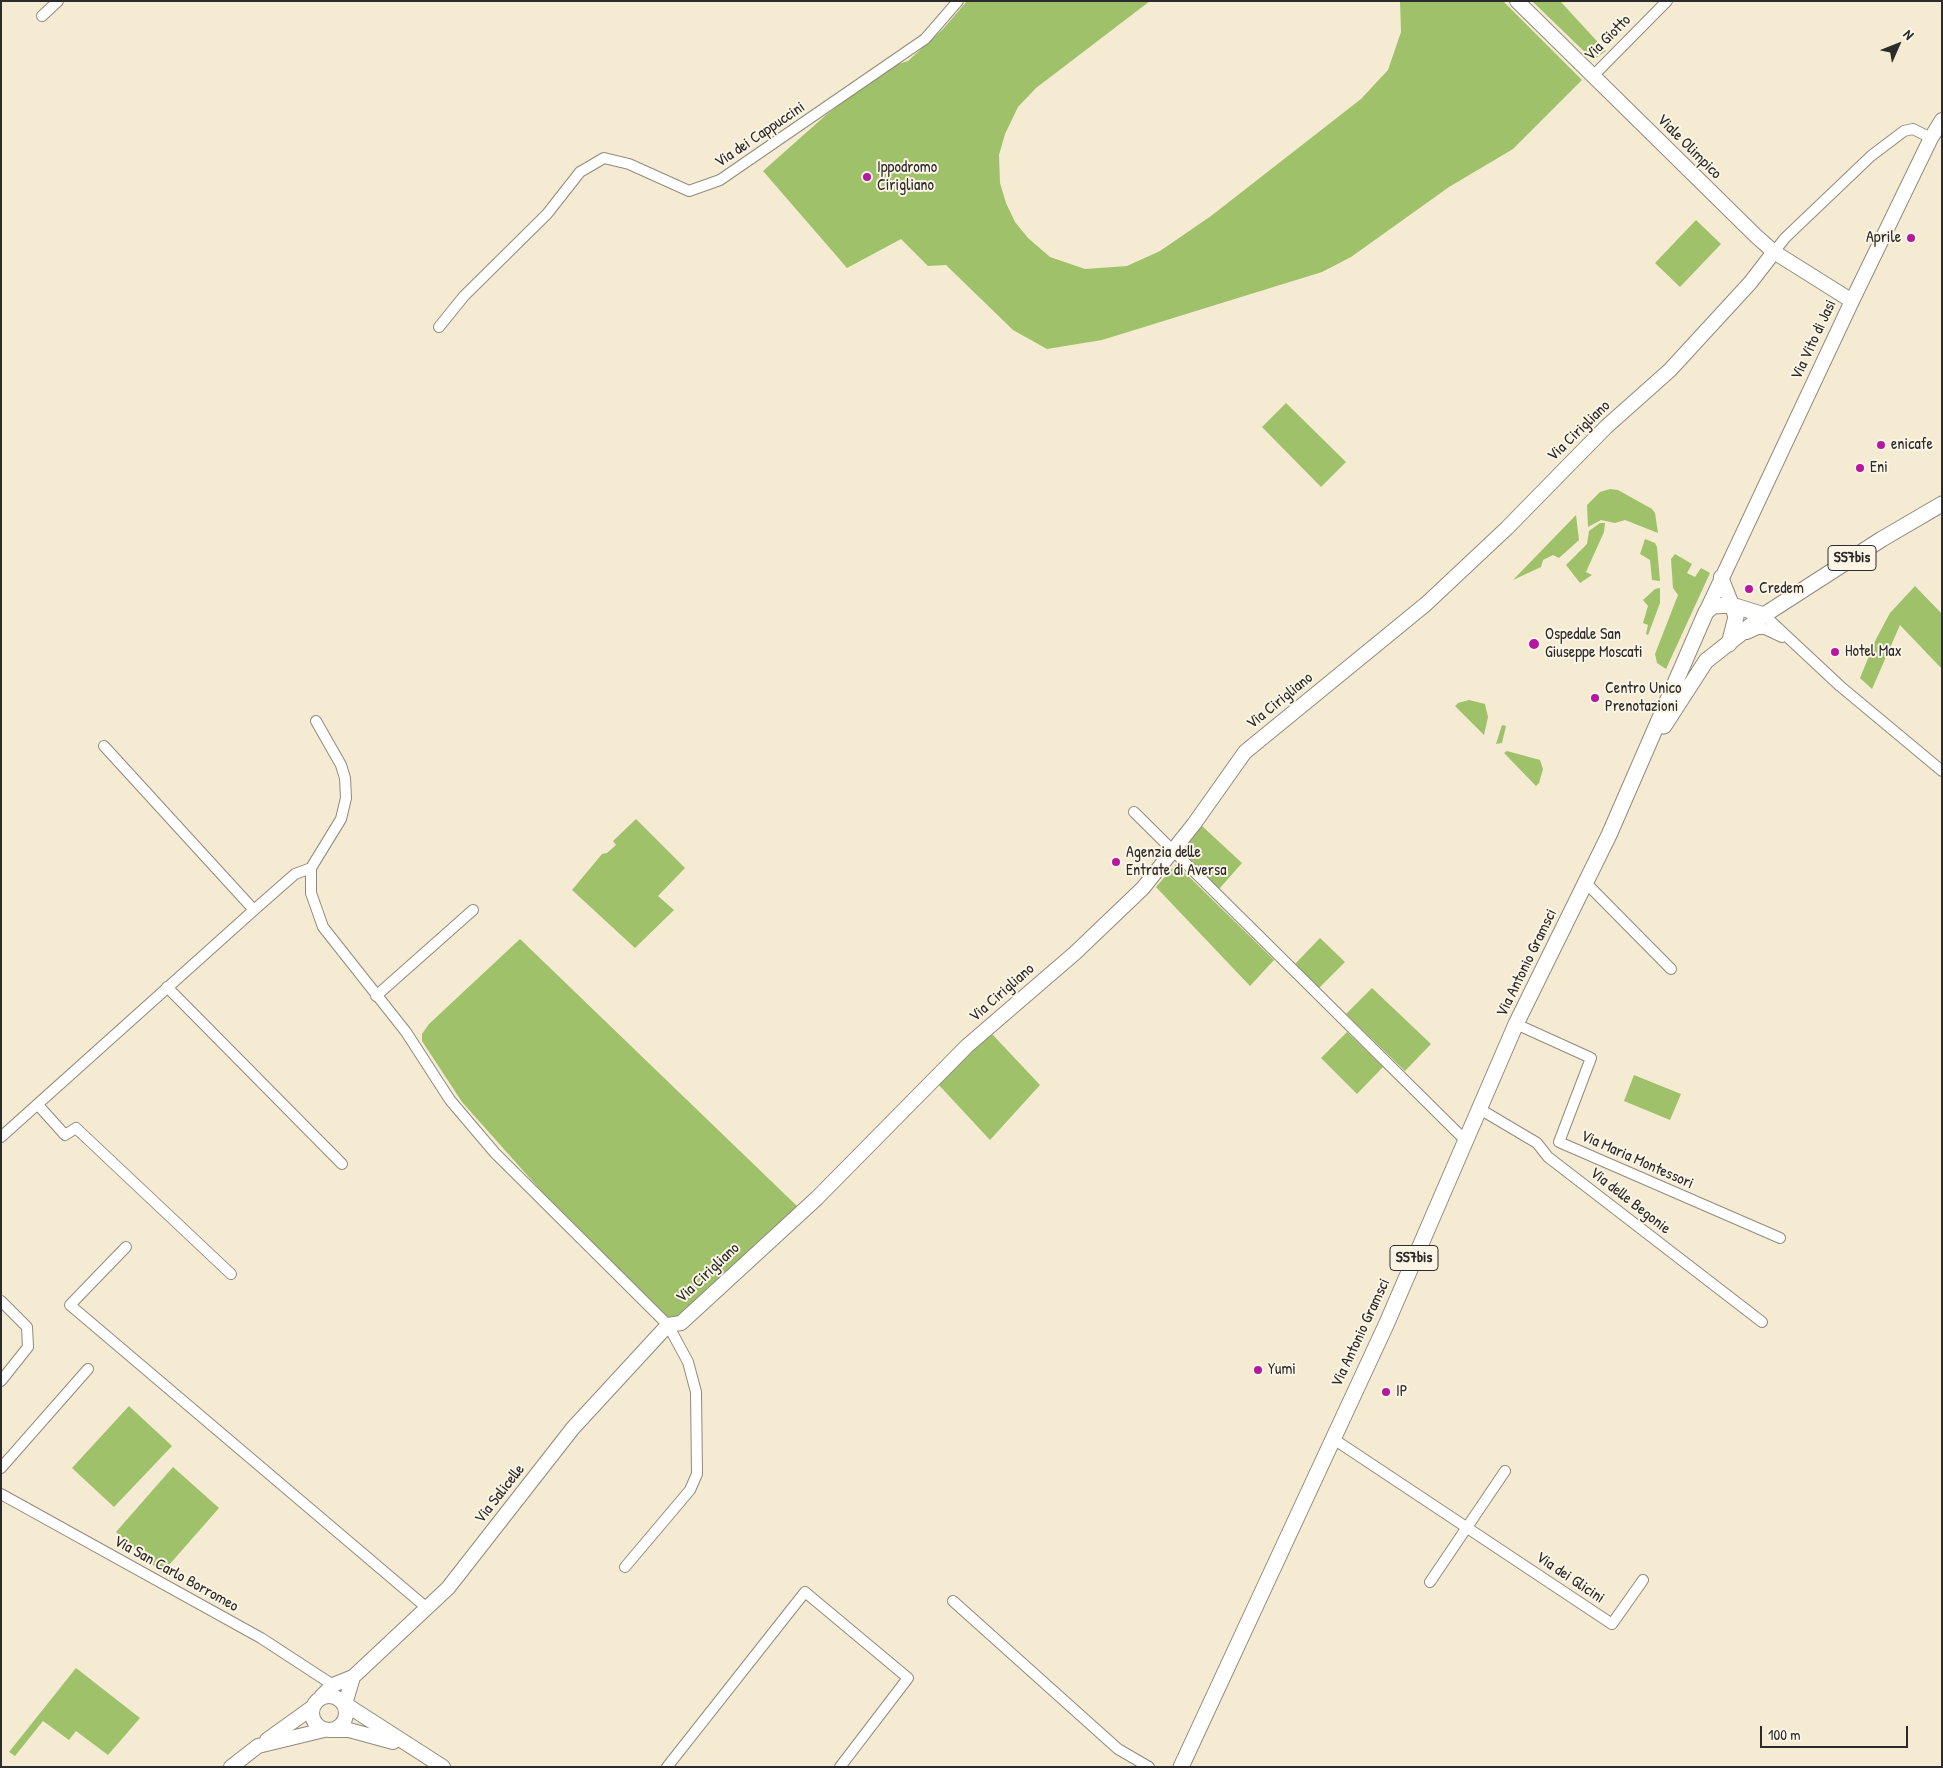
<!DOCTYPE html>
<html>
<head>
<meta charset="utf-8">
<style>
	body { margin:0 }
	#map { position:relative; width:1943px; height:1768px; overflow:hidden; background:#f4ebd2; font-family:"Patrick Hand",sans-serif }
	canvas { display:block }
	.frame { position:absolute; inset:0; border:2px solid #2b2b2b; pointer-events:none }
	.north { position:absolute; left:1873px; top:20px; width:50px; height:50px; -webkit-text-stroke:4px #fcf5e5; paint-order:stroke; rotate:46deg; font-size:14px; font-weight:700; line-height:20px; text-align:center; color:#2b2b2b }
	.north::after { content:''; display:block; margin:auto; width:18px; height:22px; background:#2b2b2b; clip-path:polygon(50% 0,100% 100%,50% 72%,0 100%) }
	.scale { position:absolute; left:1760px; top:1726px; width:148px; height:22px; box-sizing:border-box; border:2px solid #2b2b2b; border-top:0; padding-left:6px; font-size:15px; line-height:18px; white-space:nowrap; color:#2b2b2b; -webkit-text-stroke:4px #fcf5e5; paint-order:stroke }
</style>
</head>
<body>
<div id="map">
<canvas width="1943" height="1768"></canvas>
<div class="frame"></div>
<div class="north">N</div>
<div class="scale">100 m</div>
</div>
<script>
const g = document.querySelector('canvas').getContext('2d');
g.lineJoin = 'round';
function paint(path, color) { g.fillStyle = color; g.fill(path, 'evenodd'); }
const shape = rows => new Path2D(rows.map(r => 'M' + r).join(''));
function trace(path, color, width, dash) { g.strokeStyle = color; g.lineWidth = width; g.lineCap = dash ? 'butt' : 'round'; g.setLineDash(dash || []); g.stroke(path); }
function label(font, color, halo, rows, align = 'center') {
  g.font = font + ' "Patrick Hand",sans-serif'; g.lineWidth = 4; g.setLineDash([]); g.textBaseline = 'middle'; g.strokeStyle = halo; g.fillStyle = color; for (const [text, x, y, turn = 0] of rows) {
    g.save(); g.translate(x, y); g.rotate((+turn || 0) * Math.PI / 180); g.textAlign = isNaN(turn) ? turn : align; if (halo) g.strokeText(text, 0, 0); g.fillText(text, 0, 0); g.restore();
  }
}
const green = shape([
	[967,1,1150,1,1036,88,1018,107,1005,134,999,155,1000,183,1006,203,1015,222,1028,238,1050,257,1085,269,1127,266,1160,251,1211,216,1361,99,1388,70,1401,32,1400,1,1503,1,1582,80,1513,149,1449,187,1351,257,1322,272,1102,340,1047,349,1013,330,946,265,928,266,901,239,847,268,763,171,826,115,889,67,908,61,943,29],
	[1532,1,1560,1,1606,51,1596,58,1591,58],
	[1696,220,1721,244,1680,287,1655,263],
	[1286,403,1346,462,1321,487,1262,427],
	[1610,489,1618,490,1652,509,1655,513,1658,533,1625,520,1615,523,1601,520,1588,527,1587,505,1600,492],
	[1576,515,1579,540,1559,558,1553,555,1543,560,1541,567,1513,580],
	[1600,523,1605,523,1604,532,1586,572,1592,575,1580,583,1566,565,1587,544,1589,531],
	[1645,539,1655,543,1657,547,1660,581,1652,580,1650,560,1640,554],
	[1675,554,1692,564,1687,573,1695,577,1701,568,1710,573,1666,669,1657,663,1655,654,1678,595,1673,588,1671,559],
	[1915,586,1942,614,1942,669,1900,625,1872,689,1860,678,1876,639,1890,613],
	[1660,588,1660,603,1648,635,1646,634,1648,625,1643,623,1648,606,1643,600,1655,589],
	[1469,700,1485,704,1488,717,1484,735,1455,706,1458,703],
	[1502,725,1506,726,1502,743,1496,744],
	[1507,751,1540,760,1543,769,1539,783,1536,786,1504,753],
	[636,819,685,868,658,896,674,910,635,948,572,890,602,854,607,853,616,845,613,841],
	[1201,825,1242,863,1219,889,1183,852],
	[1176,864,1274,960,1250,986,1156,887],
	[1320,938,1345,962,1319,988,1295,964],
	[520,939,797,1206,681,1318,670,1320,543,1193,462,1102,422,1041,422,1034,429,1024],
	[1372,988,1431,1044,1405,1071,1346,1014],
	[1347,1032,1383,1067,1357,1094,1321,1058],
	[992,1034,1040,1085,990,1140,937,1083],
	[1634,1075,1681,1094,1670,1120,1624,1101],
	[129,1406,172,1446,114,1507,72,1468],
	[173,1467,219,1508,162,1573,116,1532],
	[76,1668,140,1718,108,1755,76,1731,69,1740,43,1721,15,1756,9,1752]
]);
const street = shape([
	[42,16,58,1],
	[1593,76,1667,1],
	[1774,252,1785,238,1871,156,1904,131,1913,129,1931,138],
	[439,327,464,296,547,214,580,172,604,158,629,164,689,191,720,180,925,39,958,1],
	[1764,615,1840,686,1942,771],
	[1747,634,1758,629,1765,629,1782,637],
	[104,746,254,910],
	[1134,812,1465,1140],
	[311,868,311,893,323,927,406,1032,450,1100,495,1153,668,1325,688,1362,696,1392,697,1474,690,1490,625,1567],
	[1586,883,1671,969],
	[167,987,342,1164],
	[376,996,473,910],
	[1516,1024,1591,1058,1559,1142,1780,1238],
	[38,1105,65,1135,76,1128,231,1274],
	[1478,1108,1537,1143,1548,1157,1762,1322],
	[1,1137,254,910,295,874,311,868,341,819,346,798,345,778,341,765,316,721],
	[126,1247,70,1305,427,1608],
	[1,1301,27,1327,28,1347,1,1381],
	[1332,1438,1612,1624,1643,1580],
	[1,1468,88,1369],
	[1,1494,261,1638,333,1685],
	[1430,1582,1505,1471],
	[953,1601,1118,1749,1149,1767],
	[667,1767,805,1592,908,1678,840,1767]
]);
const secondary = shape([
	[1517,1,1756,236,1774,252,1852,301],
	[1721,577,1732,605],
	[1706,612,1852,301,1931,138,1942,120],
	[353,1677,345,1704,443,1767],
	'312 1713a17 17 0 1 1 34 0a17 17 0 1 1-34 0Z',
	[321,1697,333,1685,353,1677,448,1588,573,1428,668,1325,681,1323,817,1198,967,1046,1075,953,1143,888,1194,824,1245,752,1426,604,1507,528,1606,427,1670,370,1750,283,1774,252],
	[331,1730,349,1730,393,1742],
	[267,1740,313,1707],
	[231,1767,258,1746,324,1730]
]);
const primary = shape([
	[1729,644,1736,617,1732,605],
	[1664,726,1706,661,1764,615,1882,539,1942,504],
	[1181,1767,1386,1325,1516,1024,1609,835,1706,612,1713,606,1732,605,1764,615]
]);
const markers = [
	[867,177,5,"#b5179e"],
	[1911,238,5,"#b5179e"],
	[1881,445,5,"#b5179e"],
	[1860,468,5,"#b5179e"],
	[1749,589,5,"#b5179e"],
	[1534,644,6,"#b5179e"],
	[1835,652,5,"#b5179e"],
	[1595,698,5,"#b5179e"],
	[1116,862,5,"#b5179e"],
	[1258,1370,5,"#b5179e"],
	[1386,1392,5,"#b5179e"]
];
const shields = [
	[1852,558,48],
	[1414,1258,48]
];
const shieldNames = [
	["SS7bis",1852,558],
	["SS7bis",1414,1258]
];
const streetNames = [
	["Via Giotto",1608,38,-45],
	["Via dei Cappuccini",760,135,-34],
	["Viale Olimpico",1689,147,45],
	["Via Vito di Jasi",1814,340,-65],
	["Via Cirigliano",1579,431,-44],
	["Via Cirigliano",1280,701,-39],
	["Via Antonio Gramsci",1527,963,-64],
	["Via Cirigliano",1002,993,-41],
	["Via Maria Montessori",1637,1160,24],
	["Via delle Begonie",1630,1201,38],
	["Via Cirigliano",708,1273,-43],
	["Via Antonio Gramsci",1361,1333,-65],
	["Via Salicelle",500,1494,-52],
	["Via San Carlo Borromeo",176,1574,29],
	["Via dei Glicini",1570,1578,34]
];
const poiNames = [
	["Ippodromo",877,168],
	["Cirigliano",877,186],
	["Aprile",1901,238,"right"],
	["enicafe",1891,445],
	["Eni",1870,468],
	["Credem",1759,589],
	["Ospedale San",1545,635],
	["Giuseppe Moscati",1545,653],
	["Hotel Max",1845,652],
	["Centro Unico",1605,689],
	["Prenotazioni",1605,707],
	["Agenzia delle",1126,853],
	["Entrate di Aversa",1126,871],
	["Yumi",1268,1370],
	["IP",1396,1392]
];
paint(green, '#9ec16a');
trace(street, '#908b7e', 12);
trace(secondary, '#908b7e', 16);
trace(primary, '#908b7e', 17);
trace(street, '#fff', 10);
trace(secondary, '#fff', 14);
trace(primary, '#fff', 15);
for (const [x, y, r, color] of markers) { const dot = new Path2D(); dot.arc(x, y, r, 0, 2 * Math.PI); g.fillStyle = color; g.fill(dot); trace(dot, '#fcf5e5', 2); }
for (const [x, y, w] of shields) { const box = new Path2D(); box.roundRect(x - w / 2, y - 12.5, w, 25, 4); g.fillStyle = '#fcf5e5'; g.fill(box); trace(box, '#2b2b2b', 1); }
label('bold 15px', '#2b2b2b', null, shieldNames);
label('16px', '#2b2b2b', '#fcf5e5', streetNames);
label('16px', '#2b2b2b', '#fcf5e5', poiNames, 'left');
</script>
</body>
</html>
